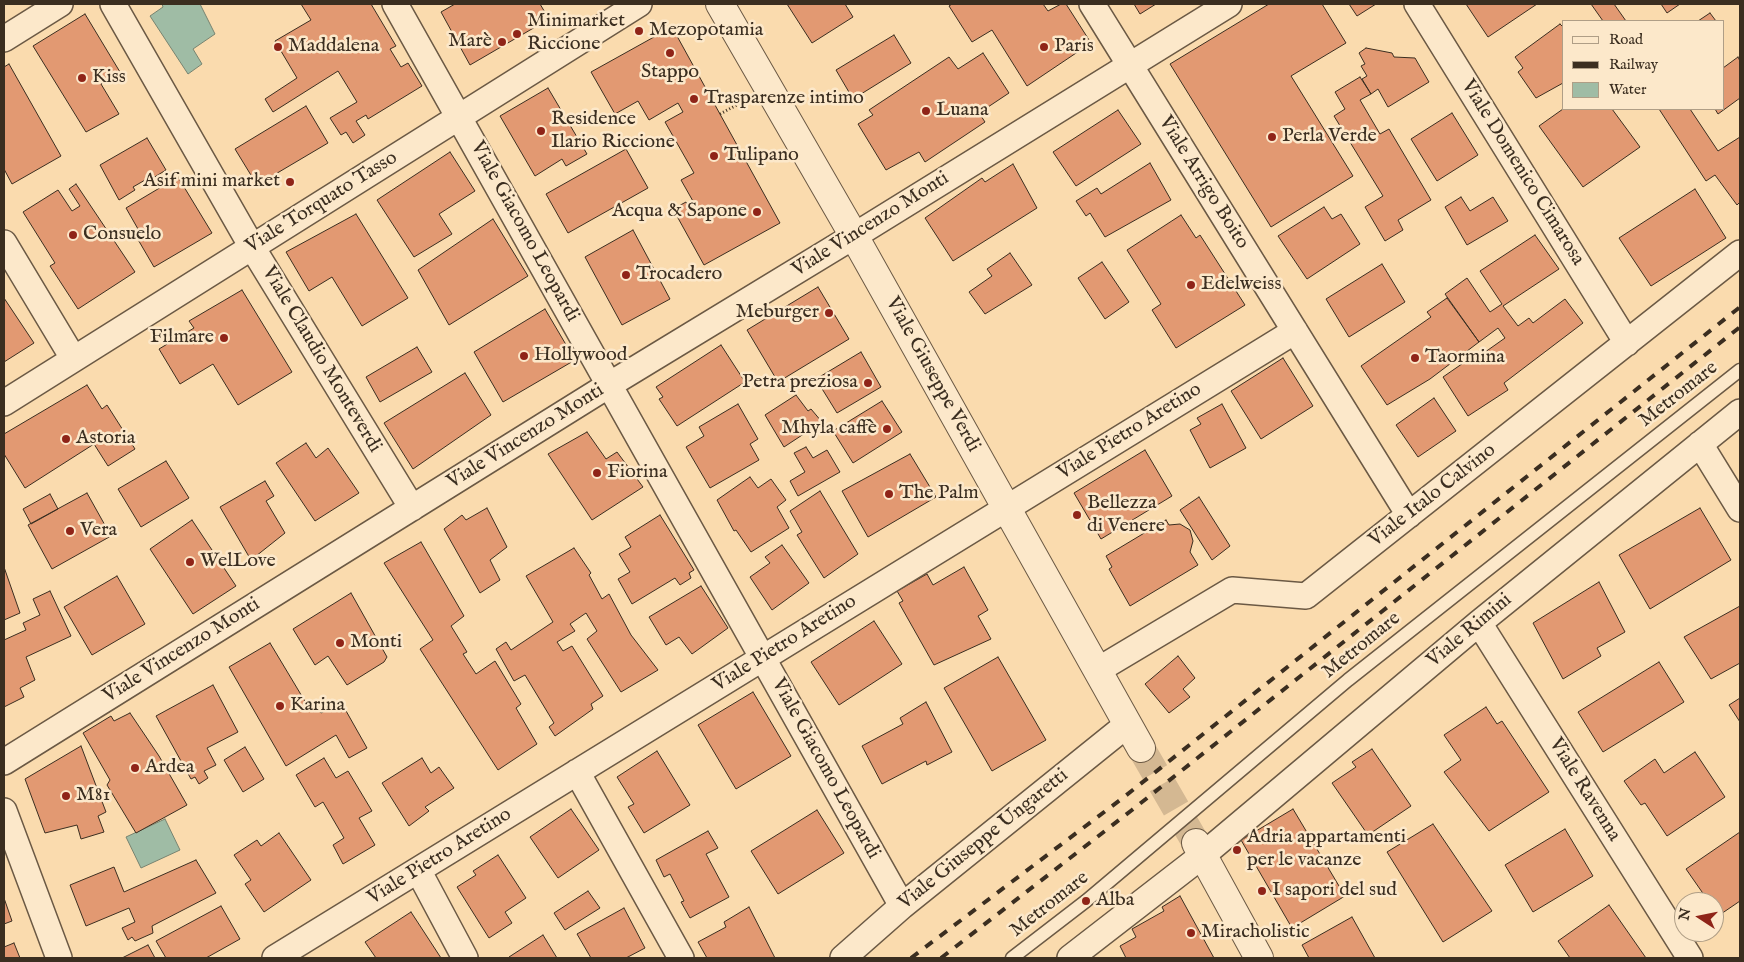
<!DOCTYPE html>
<html>
<head>
<meta charset="utf-8">
<style>
	body { margin:0 }
	#map { position:relative; width:1744px; height:962px; overflow:hidden; background:#fadbae; font-family:"IM FELL English",serif }
	canvas { display:block }
	.frame { position:absolute; inset:0; border:5px solid #3b2e20; pointer-events:none }
	.legend { position:absolute; left:1562px; top:20px; width:162px; height:90px; box-sizing:border-box; background:#fce8ca; border:1px solid #af9e86; margin:0; padding:6px 9px; list-style:none; font-size:15px; color:#3b2e20 }
	.legend li { display:flex; align-items:center; gap:10px; height:25px }
	.legend b { width:25px; border:1px solid #af9e86 }
	.north { position:absolute; left:1674px; top:892px; width:50px; height:50px; box-sizing:border-box; background:#fce8ca; border:1px solid #af9e86; border-radius:50%; rotate:281deg; font-size:14px; font-weight:700; line-height:20px; text-align:center; color:#3b2e20 }
	.north::after { content:''; display:block; margin:auto; width:18px; height:22px; background:#8f2418; clip-path:polygon(50% 0,100% 100%,50% 72%,0 100%) }
</style>
</head>
<body>
<div id="map">
<canvas width="1744" height="962"></canvas>
<div class="frame"></div>
<ul class="legend">
<li><b style="height:6px;background:#fce8ca"></b>Road</li>
<li><b style="height:6px;background:#3b2e20"></b>Railway</li>
<li><b style="height:14px;background:#9fbca5"></b>Water</li>
</ul>
<div class="north">N</div>
</div>
<script>
const g = document.querySelector('canvas').getContext('2d');
g.lineJoin = 'round';
function paint(path, color) { g.fillStyle = color; g.fill(path, 'evenodd'); }
const shape = rows => new Path2D(rows.map(r => 'M' + r).join(''));
function trace(path, color, width, dash) { g.strokeStyle = color; g.lineWidth = width; g.lineCap = dash ? 'butt' : 'round'; g.setLineDash(dash || []); g.stroke(path); }
function label(font, color, halo, rows, align = 'center') {
  g.font = font + ' "IM FELL English",serif'; g.lineWidth = 5; g.setLineDash([]); g.textBaseline = 'middle'; g.strokeStyle = halo; g.fillStyle = color; for (const [text, x, y, turn = 0] of rows) {
    g.save(); g.translate(x, y); g.rotate((+turn || 0) * Math.PI / 180); g.textAlign = isNaN(turn) ? turn : align; if (halo) g.strokeText(text, 0, 0); g.fillText(text, 0, 0); g.restore();
  }
}
const water = shape([
	[162,4,200,4,215,34,193,49,202,64,188,74,150,16,163,7,162,4],
	[165,819,180,850,141,868,126,837,165,819]
]);
const building = shape([
	[301,4,371,4,396,46,390,49,401,67,408,63,422,86,368,119,366,115,356,121,365,135,353,143,346,132,341,135,330,118,357,102,338,71,273,112,265,99,297,78,275,41,311,20,301,4],
	[455,4,540,4,549,19,470,65,441,12,455,4],
	[787,4,845,4,853,17,812,43,787,4],
	[952,4,1043,4,1048,11,1061,4,1066,4,1091,43,1027,86,992,30,972,42,949,6,952,4],
	[1134,4,1156,4,1140,14,1134,4],
	[1269,4,1322,4,1346,43,1291,76,1353,176,1271,227,1170,64,1269,4],
	[1349,4,1376,4,1357,16,1349,4],
	[1466,4,1537,4,1488,37,1466,4],
	[1591,4,1614,4,1626,21,1603,21,1591,4],
	[1661,4,1680,4,1667,13,1661,4],
	[1710,13,1716,21,1698,21,1710,13],
	[85,14,120,72,101,84,119,114,86,132,33,46,85,14],
	[1560,24,1563,27,1563,83,1536,98,1518,72,1523,68,1515,57,1560,24],
	[672,27,780,223,704,265,673,209,686,202,692,213,698,210,681,180,694,173,665,122,683,112,678,103,649,120,638,101,615,114,591,72,672,27],
	[894,35,911,63,853,99,836,70,894,35],
	[1366,48,1392,53,1394,57,1415,58,1429,82,1388,107,1378,89,1371,94,1362,79,1367,76,1361,66,1365,64,1359,53,1366,48],
	[983,53,1009,93,979,113,985,122,925,162,919,152,886,170,858,124,873,115,869,110,949,57,958,69,983,53],
	[1738,57,1740,61,1740,98,1718,114,1715,109,1723,109,1723,68,1738,57],
	[9,64,61,156,12,184,4,169,4,67,9,64],
	[1360,77,1371,94,1360,100,1380,134,1389,129,1431,200,1398,220,1403,230,1385,241,1365,207,1383,196,1334,116,1345,109,1335,92,1360,77],
	[548,88,587,154,566,166,562,159,535,176,500,116,548,88],
	[306,106,328,143,257,185,235,149,306,106],
	[1563,109,1612,109,1640,147,1583,187,1539,126,1563,109],
	[1659,109,1690,109,1718,151,1740,137,1740,202,1737,205,1715,175,1706,181,1659,109],
	[1118,110,1141,144,1076,186,1053,152,1118,110],
	[1452,113,1478,155,1437,181,1411,139,1452,113],
	[147,138,166,170,153,178,152,176,133,187,135,190,119,200,100,165,147,138],
	[626,149,648,188,568,233,546,194,626,149],
	[450,152,475,191,439,214,452,234,414,257,377,200,450,152],
	[1150,163,1171,200,1105,237,1090,213,1086,216,1076,201,1097,188,1101,194,1150,163],
	[1013,164,1037,208,953,261,925,218,982,178,985,182,1013,164],
	[178,177,212,233,154,267,133,231,138,229,126,208,178,177],
	[76,184,135,272,78,309,50,266,55,263,23,212,58,190,72,211,80,206,69,189,76,184],
	[1695,189,1726,238,1651,286,1619,238,1695,189],
	[1461,197,1470,211,1493,197,1508,221,1467,245,1445,207,1461,197],
	[1324,207,1332,219,1341,214,1360,244,1307,279,1278,236,1324,207],
	[356,214,408,298,362,326,332,277,309,291,286,252,356,214],
	[1181,215,1196,238,1200,235,1245,305,1176,348,1152,310,1161,304,1127,250,1181,215],
	[493,219,528,276,449,325,418,270,493,219],
	[633,230,670,299,622,325,585,257,633,230],
	[1535,235,1559,269,1503,306,1518,326,1529,318,1533,323,1565,299,1583,323,1504,383,1508,390,1468,416,1443,377,1469,359,1471,362,1505,338,1498,328,1479,342,1445,294,1467,278,1490,312,1502,304,1480,271,1535,235],
	[1010,253,1032,285,985,314,969,292,992,276,987,269,1010,253],
	[1102,262,1129,302,1105,319,1078,278,1102,262],
	[1382,264,1405,302,1349,337,1326,299,1382,264],
	[818,287,849,339,778,382,747,330,818,287],
	[242,290,292,372,238,405,213,364,180,384,159,349,194,328,189,321,242,290],
	[4,298,34,343,4,362,4,298],
	[1447,298,1479,342,1430,379,1387,405,1361,366,1431,317,1427,312,1447,298],
	[545,309,575,360,503,402,474,352,545,309],
	[721,345,745,382,677,426,659,399,663,397,656,387,721,345],
	[417,347,432,372,380,402,366,377,417,347],
	[861,352,881,387,837,413,816,379,861,352],
	[1283,358,1313,406,1261,439,1231,391,1283,358],
	[465,373,491,415,413,469,384,423,465,373],
	[87,385,102,409,107,405,135,449,108,466,94,444,25,488,4,454,4,434,87,385],
	[796,395,808,411,811,409,822,422,784,447,765,415,796,395],
	[1434,398,1456,431,1418,457,1396,425,1434,398],
	[882,401,902,432,853,463,833,431,882,401],
	[738,404,758,439,750,444,759,460,710,488,686,447,704,436,699,427,738,404],
	[1222,404,1246,448,1210,468,1190,430,1201,424,1197,418,1222,404],
	[587,432,606,459,617,452,643,487,592,520,548,454,587,432],
	[306,443,316,458,328,448,359,493,315,521,276,463,306,443],
	[806,447,813,458,827,450,840,472,798,496,790,481,805,472,794,453,806,447],
	[1145,450,1172,496,1101,539,1074,493,1145,450],
	[910,454,936,497,868,537,842,491,910,454],
	[166,461,189,498,141,527,118,489,166,461],
	[750,477,758,488,771,479,786,500,777,507,789,528,751,552,736,530,734,531,717,500,750,477],
	[265,481,274,496,266,501,285,533,251,560,220,507,265,481],
	[820,491,858,554,824,578,797,535,802,532,790,511,820,491],
	[87,493,111,536,52,569,28,525,87,493],
	[50,494,58,509,31,524,23,509,50,494],
	[1199,497,1230,546,1212,560,1180,510,1199,497],
	[487,508,507,547,490,560,500,580,480,593,444,529,462,515,466,520,487,508],
	[1700,508,1731,560,1650,609,1619,555,1700,508],
	[660,515,694,570,689,573,691,578,680,585,675,578,632,604,618,579,630,572,619,554,631,547,625,537,660,515],
	[192,520,236,586,193,614,150,549,192,520],
	[1166,520,1169,525,1180,524,1190,530,1193,541,1190,552,1198,565,1130,606,1109,569,1112,567,1106,556,1166,520],
	[421,542,464,616,451,626,467,652,463,654,476,674,495,661,521,704,516,708,537,744,498,770,420,649,433,640,384,563,421,542],
	[782,545,809,583,772,610,750,577,770,563,765,557,782,545],
	[574,548,591,573,589,575,602,599,609,594,631,635,658,670,621,692,587,639,597,631,586,613,570,624,575,631,557,642,563,651,572,646,603,696,591,704,593,709,555,736,549,727,554,723,525,675,514,681,496,649,506,642,511,650,553,622,526,576,574,548],
	[4,567,20,613,4,620,4,567],
	[964,567,988,610,978,616,991,639,934,665,899,603,903,601,897,591,927,574,933,585,964,567],
	[117,576,145,624,92,655,64,607,117,576],
	[1599,582,1625,632,1597,648,1601,656,1563,679,1533,623,1599,582],
	[701,586,728,628,692,654,679,637,666,645,649,617,701,586],
	[50,591,71,636,26,657,35,680,20,688,24,697,4,707,4,640,26,630,23,623,40,615,33,599,50,591],
	[351,593,387,657,384,662,347,685,328,656,315,665,293,629,351,593],
	[1740,606,1740,663,1711,679,1684,637,1740,606],
	[874,621,902,664,839,705,811,662,874,621],
	[270,643,309,708,316,704,321,713,341,702,367,748,349,758,336,735,286,766,229,667,270,643],
	[1178,656,1195,678,1183,689,1190,697,1169,713,1145,684,1178,656],
	[998,657,1046,740,992,771,944,688,998,657],
	[1659,662,1684,702,1603,752,1578,712,1659,662],
	[213,685,238,732,207,748,216,765,204,771,208,778,199,784,195,777,191,779,156,716,213,685],
	[753,692,791,756,736,789,698,725,753,692],
	[1740,698,1740,722,1729,705,1740,698],
	[926,702,952,752,927,765,926,761,882,784,862,746,903,724,900,718,926,702],
	[1486,707,1497,724,1502,721,1549,792,1489,831,1444,772,1461,760,1444,735,1486,707],
	[130,713,159,756,187,805,136,833,107,785,110,780,83,733,111,716,114,721,130,713],
	[81,746,106,812,98,816,104,832,81,839,77,825,45,833,25,779,81,746],
	[245,747,264,779,243,792,224,760,245,747],
	[1372,749,1411,806,1368,835,1332,783,1356,767,1352,762,1372,749],
	[657,751,690,805,644,833,628,807,634,804,617,777,657,751],
	[1695,752,1725,797,1667,836,1645,803,1641,805,1624,781,1655,759,1664,773,1695,752],
	[324,758,336,778,348,771,372,811,359,818,375,845,343,864,333,845,344,838,323,802,315,807,296,775,324,758],
	[422,758,431,773,439,767,454,788,425,807,429,811,409,826,382,783,422,758],
	[571,809,599,850,558,878,530,837,571,809],
	[1293,809,1345,896,1292,928,1241,840,1293,809],
	[817,810,844,853,778,894,751,851,817,810],
	[1433,824,1492,911,1443,942,1387,852,1433,824],
	[1565,829,1593,876,1533,912,1505,865,1565,829],
	[708,831,718,848,706,854,729,897,690,918,681,902,684,901,670,874,664,877,656,860,708,831],
	[1740,832,1740,901,1718,916,1714,910,1714,902,1709,902,1686,869,1740,832],
	[279,833,311,880,264,912,245,884,251,880,234,855,257,840,261,846,279,833],
	[498,855,526,898,505,912,512,923,489,938,457,887,476,875,473,871,498,855],
	[196,860,216,893,152,926,153,933,135,941,132,937,128,940,122,928,135,922,129,908,86,926,70,885,114,867,124,892,196,860],
	[588,891,600,908,565,930,554,913,588,891],
	[1180,896,1214,958,1126,958,1120,946,1136,937,1132,929,1164,911,1162,907,1180,896],
	[4,898,12,921,4,924,4,898],
	[1609,905,1646,958,1570,958,1558,941,1609,905],
	[221,906,240,939,206,958,166,958,156,941,221,906],
	[749,907,775,958,707,958,698,942,726,927,724,922,749,907],
	[624,908,645,948,626,958,591,958,577,934,624,908],
	[411,912,441,958,376,958,365,942,411,912],
	[1352,917,1375,958,1309,958,1302,945,1352,917],
	[543,935,557,958,510,958,509,957,543,935],
	[14,943,20,958,4,958,4,947,14,943],
	[148,945,155,958,122,958,148,945]
]);
const tertiaryTunnel = shape([
	[1141,748,1196,843]
]);
const path = shape([
	[720,114,744,101]
]);
const service = shape([
	[1012,958,1086,901,1348,680,1740,370]
]);
const minor = shape([
	[113,4,252,247,412,508],
	[395,4,902,906],
	[1092,4,1409,515],
	[1417,4,1627,343],
	[4,39,60,4],
	[4,243,73,358],
	[4,403,639,4],
	[1700,444,1740,509],
	[1479,623,1690,958],
	[1098,670,1232,590,1306,596,1740,253],
	[4,762,609,385,854,236,1229,4],
	[577,772,681,958],
	[4,811,59,958],
	[418,870,465,958],
	[275,958,1295,331],
	[843,958,902,906,1128,724],
	[1070,958,1203,855,1479,623,1740,412]
]);
const tertiary = shape([
	[720,4,854,236,1141,748],
	[1196,843,1259,958]
]);
const rail = shape([
	[911,958,1124,797,1740,307],
	[941,958,1132,810,1740,327]
]);
const markers = [
	[639,31,5,"#8f2418"],
	[517,34,5,"#8f2418"],
	[502,42,5,"#8f2418"],
	[278,47,5,"#8f2418"],
	[1044,47,5,"#8f2418"],
	[670,53,5,"#8f2418"],
	[82,78,5,"#8f2418"],
	[694,99,5,"#8f2418"],
	[926,111,5,"#8f2418"],
	[541,131,5,"#8f2418"],
	[1272,137,5,"#8f2418"],
	[714,156,5,"#8f2418"],
	[290,182,5,"#8f2418"],
	[757,212,5,"#8f2418"],
	[73,235,5,"#8f2418"],
	[626,275,5,"#8f2418"],
	[1191,285,5,"#8f2418"],
	[829,313,5,"#8f2418"],
	[224,338,5,"#8f2418"],
	[524,356,5,"#8f2418"],
	[1415,358,5,"#8f2418"],
	[868,383,5,"#8f2418"],
	[887,429,5,"#8f2418"],
	[66,439,5,"#8f2418"],
	[597,473,5,"#8f2418"],
	[889,494,5,"#8f2418"],
	[1077,515,5,"#8f2418"],
	[70,531,5,"#8f2418"],
	[190,562,5,"#8f2418"],
	[340,643,5,"#8f2418"],
	[280,706,5,"#8f2418"],
	[135,768,5,"#8f2418"],
	[66,796,5,"#8f2418"],
	[1237,850,5,"#8f2418"],
	[1262,891,5,"#8f2418"],
	[1086,901,5,"#8f2418"],
	[1191,933,5,"#8f2418"]
];
const poiNames = [
	["Minimarket",527,22],
	["Riccione",527,45],
	["Mezopotamia",649,31],
	["Marè",492,42,"right"],
	["Maddalena",288,47],
	["Paris",1054,47],
	["Stappo",670,73,"center"],
	["Kiss",92,78],
	["Trasparenze intimo",704,99],
	["Luana",936,111],
	["Residence",551,120],
	["Ilario Riccione",551,143],
	["Perla Verde",1282,137],
	["Tulipano",724,156],
	["Asif mini market",280,182,"right"],
	["Acqua & Sapone",747,212,"right"],
	["Consuelo",83,235],
	["Trocadero",636,275],
	["Edelweiss",1201,285],
	["Meburger",819,313,"right"],
	["Filmare",214,338,"right"],
	["Hollywood",534,356],
	["Taormina",1425,358],
	["Petra preziosa",858,383,"right"],
	["Mhyla caffè",877,429,"right"],
	["Astoria",76,439],
	["Fiorina",607,473],
	["The Palm",899,494],
	["Bellezza",1087,504],
	["di Venere",1087,527],
	["Vera",80,531],
	["WelLove",200,562],
	["Monti",350,643],
	["Karina",290,706],
	["Ardea",145,768],
	["M81",76,796],
	["Adria appartamenti",1247,838],
	["per le vacanze",1247,861],
	["I sapori del sud",1272,891],
	["Alba",1096,901],
	["Miracholistic",1201,933]
];
const streetNames = [
	["Viale Domenico Cimarosa",1522,173,58],
	["Viale Arrigo Boito",1203,183,58],
	["Viale Torquato Tasso",322,203,-32],
	["Viale Vincenzo Monti",871,225,-32],
	["Viale Giacomo Leopardi",524,232,61],
	["Viale Claudio Monteverdi",321,360,59],
	["Viale Giuseppe Verdi",932,375,61],
	["Metromare",1679,395,-38],
	["Viale Pietro Aretino",1130,432,-32],
	["Viale Vincenzo Monti",526,437,-32],
	["Viale Italo Calvino",1433,496,-38],
	["Viale Rimini",1470,631,-40],
	["Viale Pietro Aretino",785,644,-32],
	["Metromare",1362,646,-39],
	["Viale Vincenzo Monti",182,651,-32],
	["Viale Giacomo Leopardi",825,769,61],
	["Viale Ravenna",1584,790,58],
	["Viale Giuseppe Ungaretti",984,840,-39],
	["Viale Pietro Aretino",440,857,-32],
	["Metromare",1050,905,-38]
];
paint(water, '#9fbca5');
trace(water, '#778370', 1);
paint(building, '#e29972');
trace(building, '#3b2e20', 1);
trace(tertiaryTunnel, '#d4b892', 28, [28, 14]);
trace(service, '#6b5944', 15);
trace(minor, '#6b5944', 28);
trace(tertiary, '#6b5944', 30);
trace(path, '#3b2e20', 3, [1, 2.5]);
trace(service, '#fce8ca', 12);
trace(minor, '#fce8ca', 25);
trace(tertiary, '#fce8ca', 28);
trace(rail, '#3b2e20', 4, [9, 9]);
for (const [x, y, r, color] of markers) { const dot = new Path2D(); dot.arc(x, y, r, 0, 2 * Math.PI); g.fillStyle = color; g.fill(dot); trace(dot, '#fce8ca', 2); }
label('20px', '#3b2e20', '#fce8ca', poiNames, 'left');
label('20px', '#3b2e20', '#fce8ca', streetNames);
</script>
</body>
</html>
